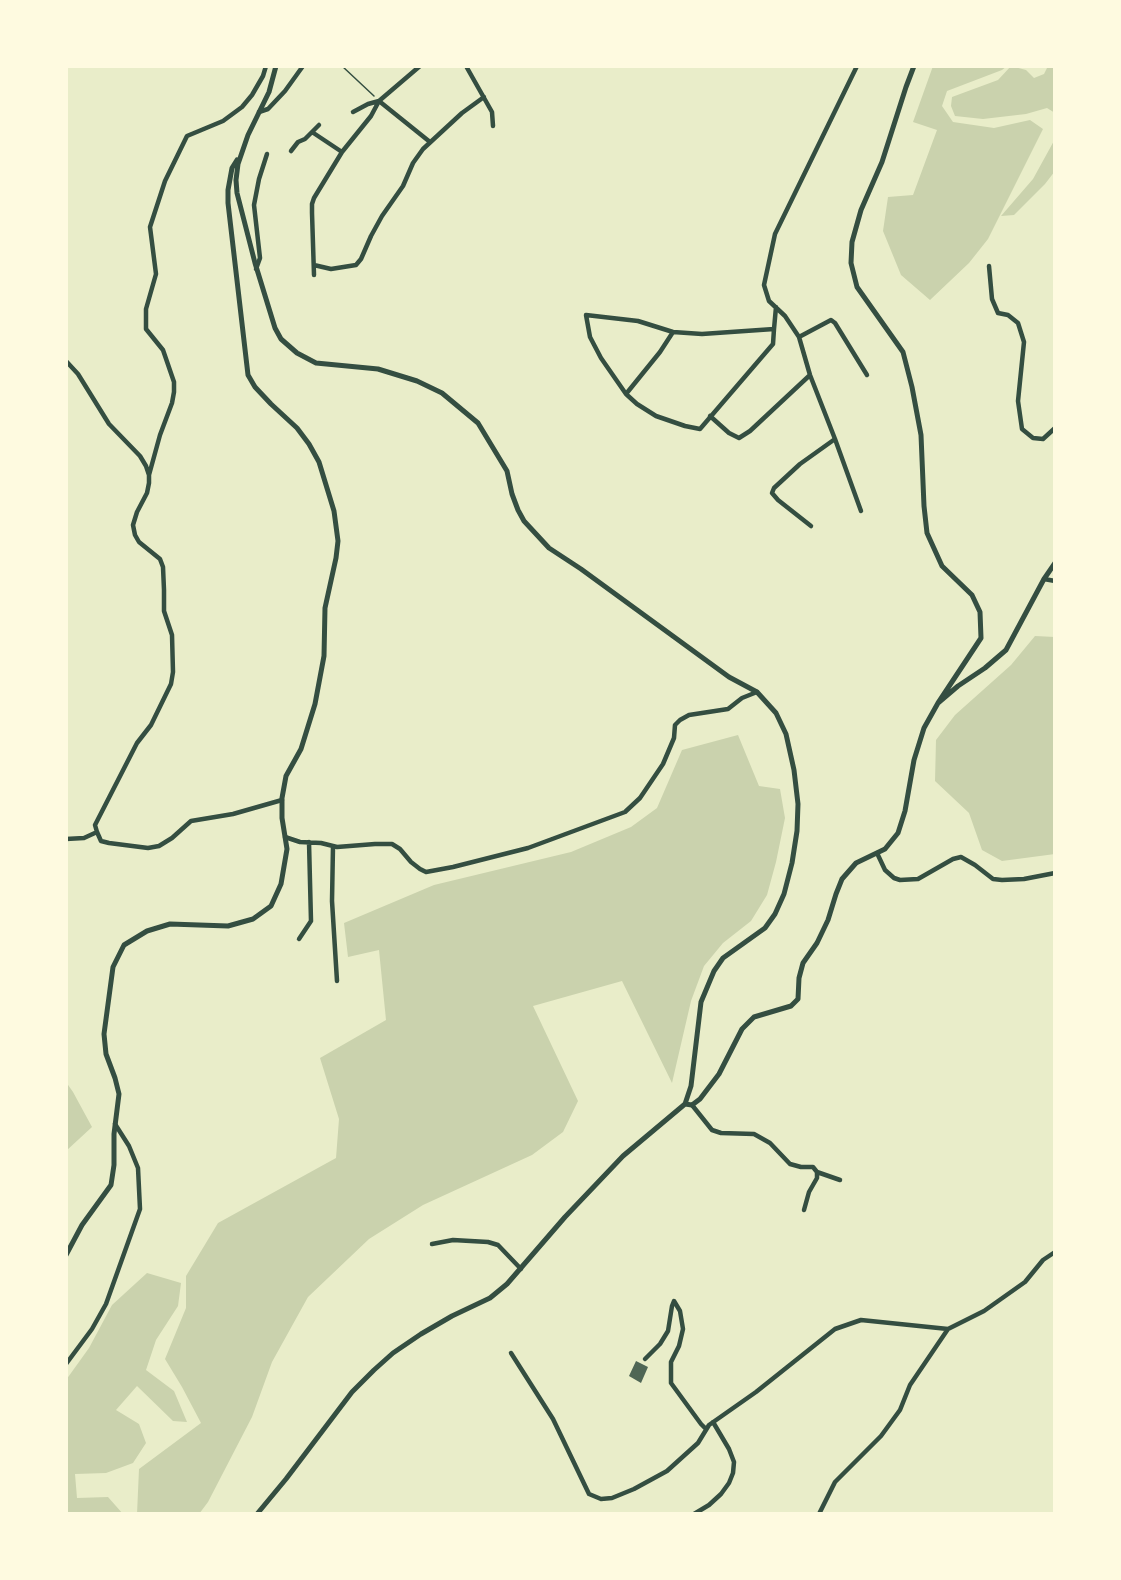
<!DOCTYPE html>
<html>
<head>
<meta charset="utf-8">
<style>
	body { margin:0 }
	#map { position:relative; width:1121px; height:1580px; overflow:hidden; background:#e9edc9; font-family:Helvetica,sans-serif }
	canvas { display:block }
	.frame { position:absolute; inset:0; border:68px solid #fefae0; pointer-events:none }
</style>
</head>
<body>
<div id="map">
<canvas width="1121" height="1580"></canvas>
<div class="frame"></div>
</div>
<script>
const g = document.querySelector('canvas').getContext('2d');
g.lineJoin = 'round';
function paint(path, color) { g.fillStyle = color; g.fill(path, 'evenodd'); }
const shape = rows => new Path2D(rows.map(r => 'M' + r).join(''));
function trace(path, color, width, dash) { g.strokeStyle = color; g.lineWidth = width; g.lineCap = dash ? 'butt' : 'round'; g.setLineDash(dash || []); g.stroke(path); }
const green = shape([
	[933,66,1007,66,1002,70,947,91,942,106,953,122,994,128,1030,120,1043,129,988,239,969,263,930,300,901,275,883,231,888,197,913,195,937,130,913,122],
	[1011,66,1026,70,1034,78,1044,74,1048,66,1055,66,1055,113,1047,108,1026,114,983,119,955,116,951,106,952,97,998,80],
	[1055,139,1055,171,1045,184,1014,215,1001,216,1033,179],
	[1035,636,1055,637,1055,854,1002,861,982,850,969,813,935,781,936,740,955,715,1011,665],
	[738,735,759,786,780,789,785,818,776,862,767,895,751,921,723,943,704,966,691,1001,672,1083,622,981,533,1006,578,1101,563,1132,532,1155,423,1205,369,1239,308,1297,272,1362,252,1417,208,1502,199,1514,137,1514,139,1469,201,1423,182,1387,165,1359,186,1308,186,1276,218,1223,336,1158,339,1119,320,1058,386,1020,379,950,348,957,344,923,434,885,571,852,631,827,657,808,682,750],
	[66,1082,73,1092,92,1127,66,1151],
	[147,1273,181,1283,178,1306,156,1340,146,1370,174,1391,187,1422,173,1421,137,1386,116,1410,139,1424,146,1443,133,1463,106,1473,75,1474,77,1498,108,1497,123,1514,66,1514,66,1380,89,1348,112,1305]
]);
const building = shape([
	[636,1361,648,1367,641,1383,629,1376]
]);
const path = shape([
	[342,66,374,96]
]);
const minor = shape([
	[466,66,492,112,493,126],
	[857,66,775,234,764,285,769,301,785,316,799,337,810,375,835,439,861,511],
	[379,101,430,142],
	[259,112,268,109,285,91,303,66],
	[353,112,368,104,379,101],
	[312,132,342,152],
	[291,151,298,142,305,139,319,125],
	[314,265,331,269,356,265,361,259,371,236,382,216,403,186,413,163,423,149,462,113,484,97],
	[989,266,992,299,998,313,1008,315,1018,323,1024,342,1018,401,1022,429,1033,438,1043,439,1055,428],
	[256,269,260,258,254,205,259,179,267,154],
	[314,275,312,213,312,204,314,198,342,152,371,116,379,101,420,66],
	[673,332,660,352,626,394,637,404,656,416,685,426,700,429,773,344,774,329],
	[799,337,831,320,835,323,867,375],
	[66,361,78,374,109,424,140,456,146,466,149,475,149,483,147,493,137,512,133,525,135,535,139,542,160,559,163,567,164,590,164,611,172,635,173,672,171,684,151,725,137,743,95,825,97,832,101,841,109,843,148,848,159,846,172,838,191,821,233,814,282,800],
	[626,394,601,358,590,337,586,315,638,321,673,332,702,334,774,329,776,307],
	[710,416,729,433,739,438,750,431,810,375],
	[149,475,160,435,172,403,174,392,174,382,163,350,146,329,146,309,156,274,150,227,165,181,187,136,223,121,242,107,252,95,263,76,266,66],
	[811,526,778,500,772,493,774,488,800,464,835,439],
	[1044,579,1055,581],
	[285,837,300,842,321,843,337,847,375,844,392,844,400,849,411,862,420,869,426,872,453,867,528,848,625,812,640,798,663,764,674,738,675,725,680,720,689,715,728,709,742,698,757,692],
	[66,839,84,838,97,832],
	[333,846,332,901,337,981],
	[877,853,885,870,894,878,900,880,918,879,953,859,961,857,975,865,993,879,1002,880,1024,879,1055,873],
	[299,939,311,921,309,842],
	[692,1105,712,1130,721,1133,754,1134,770,1143,790,1164,801,1167,813,1167,817,1172,817,1178,809,1192,804,1210],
	[817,1172,840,1180],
	[432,1244,453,1240,488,1242,498,1245,521,1269],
	[511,1353,553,1419,589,1494,601,1499,612,1498,634,1489,667,1471,698,1443,709,1425,756,1392,835,1329,861,1320,948,1329],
	[645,1359,660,1344,668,1331,672,1306,674,1301,680,1311,683,1329,679,1346,671,1362,671,1383,701,1424,706,1429],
	[66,1364,92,1329,106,1304,140,1209,138,1168,129,1146,115,1124],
	[694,1514,709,1505,721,1494,729,1483,733,1473,734,1462,729,1449,713,1422],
	[819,1514,835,1482,881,1436,900,1410,910,1385,948,1329,984,1311,1025,1282,1043,1260,1055,1252]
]);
const tertiary = shape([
	[914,66,906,87,882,162,861,210,852,242,851,263,857,287,903,352,912,387,921,435,924,506,927,533,942,566,972,595,980,612,981,638,938,703],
	[685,1104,692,1105,700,1099,719,1074,742,1029,754,1017,791,1006,798,999,799,978,803,963,817,943,828,920,836,894,842,879,856,863,885,849,898,833,905,811,914,760,924,728,938,703,958,686,985,668,1006,650,1044,579,1055,563],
	[66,1255,82,1225,111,1185,114,1165,114,1134,119,1094,115,1078,106,1054,104,1034,113,967,124,945,147,931,170,924,228,926,253,919,271,906,281,884,287,849,282,818,282,798,286,776,301,749,315,704,324,656,325,608,336,558,338,541,334,511,319,462,309,444,297,428,271,404,255,387,248,375,228,203,228,190,232,168,237,160],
	[257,1514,286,1479,352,1392,374,1370,393,1353,421,1334,452,1316,490,1298,507,1284,565,1217,623,1156,685,1104,691,1086,701,1002,714,971,723,958,765,928,775,914,784,894,792,863,797,831,798,804,794,770,786,734,776,713,757,692,729,677,581,569,549,548,524,521,518,510,512,494,507,471,478,423,442,393,417,381,378,369,316,363,297,353,281,339,275,328,255,263,237,193,236,180,238,164,248,135,269,92,276,66]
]);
paint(green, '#cad2ad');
paint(building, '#4f6655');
trace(path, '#344e41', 1.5);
trace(minor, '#344e41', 4.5);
trace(tertiary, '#344e41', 5);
</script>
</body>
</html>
